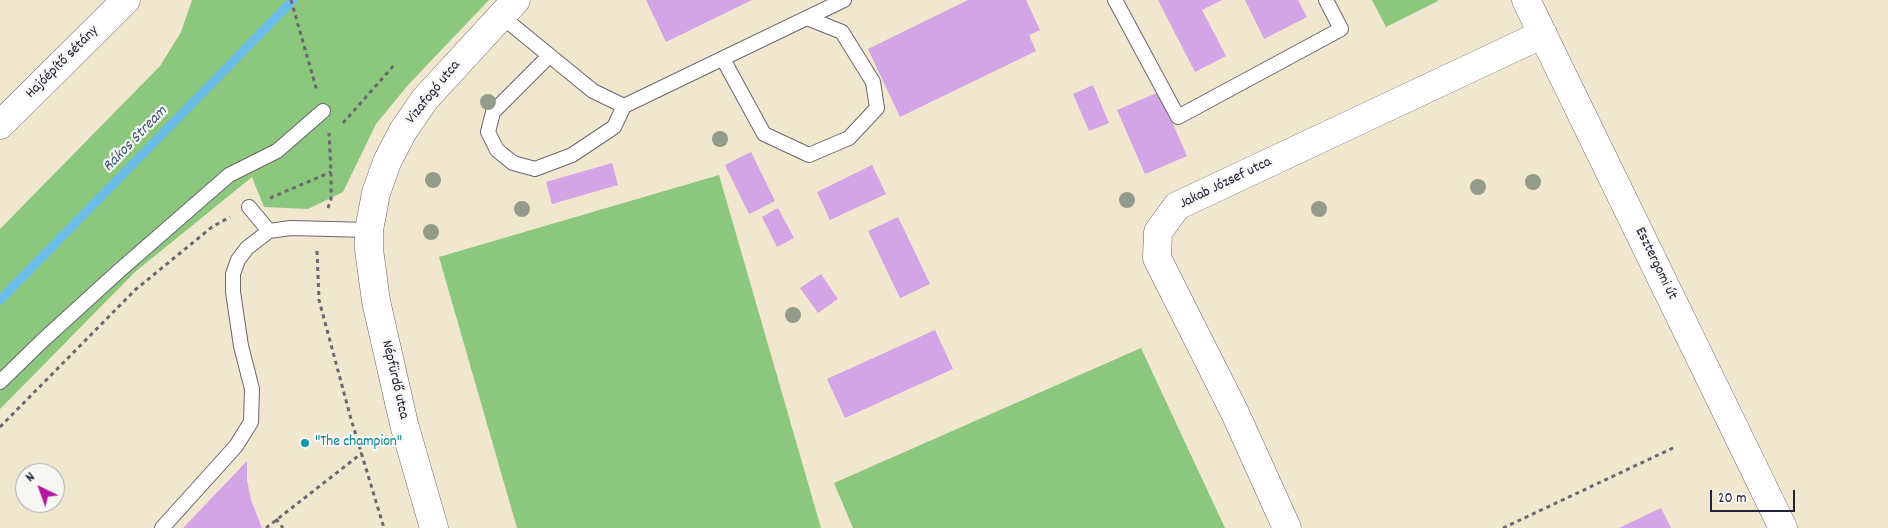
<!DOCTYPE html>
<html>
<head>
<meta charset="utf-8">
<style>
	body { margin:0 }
	#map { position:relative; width:1888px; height:528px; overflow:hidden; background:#f1e7cf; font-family:Dekko,sans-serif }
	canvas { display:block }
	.north { position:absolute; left:15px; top:463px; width:50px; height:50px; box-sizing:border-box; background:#f6f6f2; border:1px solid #a1a1a9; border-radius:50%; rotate:318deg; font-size:14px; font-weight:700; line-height:20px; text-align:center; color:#22223b }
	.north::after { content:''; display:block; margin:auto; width:18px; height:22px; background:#b5179e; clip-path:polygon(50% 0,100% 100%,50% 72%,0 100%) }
	.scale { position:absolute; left:1710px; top:490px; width:85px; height:22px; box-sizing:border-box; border:2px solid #22223b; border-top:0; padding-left:6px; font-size:15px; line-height:18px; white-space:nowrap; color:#22223b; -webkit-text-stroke:4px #f6f6f2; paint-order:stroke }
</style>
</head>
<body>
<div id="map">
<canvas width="1888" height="528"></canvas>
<div class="north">N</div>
<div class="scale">20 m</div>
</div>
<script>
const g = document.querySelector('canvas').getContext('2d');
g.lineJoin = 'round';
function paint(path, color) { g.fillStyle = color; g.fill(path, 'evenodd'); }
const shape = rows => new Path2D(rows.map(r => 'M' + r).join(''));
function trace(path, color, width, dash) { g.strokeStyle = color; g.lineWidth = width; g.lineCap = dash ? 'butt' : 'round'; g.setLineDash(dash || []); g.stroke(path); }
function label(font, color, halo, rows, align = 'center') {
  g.font = font + ' Dekko,sans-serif'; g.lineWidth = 4.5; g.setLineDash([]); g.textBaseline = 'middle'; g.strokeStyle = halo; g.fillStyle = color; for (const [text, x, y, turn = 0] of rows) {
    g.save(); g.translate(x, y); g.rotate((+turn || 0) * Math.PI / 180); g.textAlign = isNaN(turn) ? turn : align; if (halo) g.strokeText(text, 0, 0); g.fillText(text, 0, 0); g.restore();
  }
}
const green = shape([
	[192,0,489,0,408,85,376,124,343,192,308,209,264,207,252,177,135,272,0,409,0,229,160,66,181,32],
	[1372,0,1437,0,1438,1,1386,27],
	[719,175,821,528,517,528,439,257],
	[1141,348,1225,528,853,528,834,483]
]);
const stream = shape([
	[0,300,293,0]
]);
const building = shape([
	[646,0,752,0,666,42],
	[968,0,1026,0,1040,30,1029,35,1036,51,900,117,868,49],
	[1158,0,1222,0,1202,10,1226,56,1195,72],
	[1245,0,1298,0,1307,17,1264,39],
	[1093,85,1109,123,1089,131,1073,94],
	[1159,92,1187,156,1145,174,1117,110],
	[751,152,775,201,749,214,725,165],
	[612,163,618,185,552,204,546,182],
	[872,165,886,194,830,220,817,192],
	[778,208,794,238,777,247,762,217],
	[898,217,930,284,900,298,868,231],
	[821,274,838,299,818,313,800,288],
	[935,330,953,369,845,418,827,379],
	[247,461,247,480,251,500,262,528,183,528],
	[1661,508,1671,528,1619,528]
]);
const path = shape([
	[291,0,317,91],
	[343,123,396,63],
	[270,198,331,172],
	[328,208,331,199,331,172,329,133],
	[317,251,319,300,351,419,384,528],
	[0,427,135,290,212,227,230,217],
	[276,519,283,528],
	[266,528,362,453],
	[1503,528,1673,448]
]);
const service = shape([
	[1115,0,1178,117,1341,29,1326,0],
	[501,16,593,91,624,106,844,0],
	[549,56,493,112,488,132,497,150,513,163,535,169,572,155,614,127,624,106],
	[723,59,764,134,809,155,849,138,877,108,873,82,842,32,807,18],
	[249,207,269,231],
	[0,382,41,342,120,270,229,175,277,151,323,111],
	[162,528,236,446,251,422,252,389,241,346,233,292,233,274,238,260,247,248,269,231,291,228,369,230]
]);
const minor = shape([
	[1526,0,1783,528],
	[0,125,126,0],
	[1287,528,1235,413,1157,258,1158,232,1177,206,1543,34]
]);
const tertiary = shape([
	[434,528,404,424,376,301,369,249,369,230,376,193,387,162,403,131,425,99,516,0]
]);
const trees = [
	[488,102],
	[720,139],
	[433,180],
	[1533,182],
	[1478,187],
	[1127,200],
	[522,209],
	[1319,209],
	[431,232],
	[793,315]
];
const markers = [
	[305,443,5,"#0f9aa8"]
];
const streetNames = [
	["Hajóépítő sétány",63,63,-45],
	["Vizafogó utca",434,93,-51],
	["Jakab József utca",1226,184,-26],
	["Esztergomi út",1655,264,64],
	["Népfürdő utca",394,380,77]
];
const cultureNames = [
	["\"The champion\"",315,443]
];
const waterNames = [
	["Rákos Stream",136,140,-46]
];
paint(green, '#8bc77d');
trace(stream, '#6cbde8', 9);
paint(building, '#d3a4e6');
trace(service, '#6a676f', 16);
trace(minor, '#6a676f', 29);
trace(tertiary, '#6a676f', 29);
trace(path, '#6a676f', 3, [4, 4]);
trace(service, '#fff', 14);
trace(minor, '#fff', 28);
trace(tertiary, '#fff', 28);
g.fillStyle = '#949b8a';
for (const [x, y] of trees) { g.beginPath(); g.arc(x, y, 8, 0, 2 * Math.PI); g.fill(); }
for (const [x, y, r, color] of markers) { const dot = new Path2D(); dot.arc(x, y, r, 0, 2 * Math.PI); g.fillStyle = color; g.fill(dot); trace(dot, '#f6f6f2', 2); }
label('15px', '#22223b', '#f6f6f2', streetNames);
label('15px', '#0d838f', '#f6f6f2', cultureNames, 'left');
label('italic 16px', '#3c5878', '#f6f6f2', waterNames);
</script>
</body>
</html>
